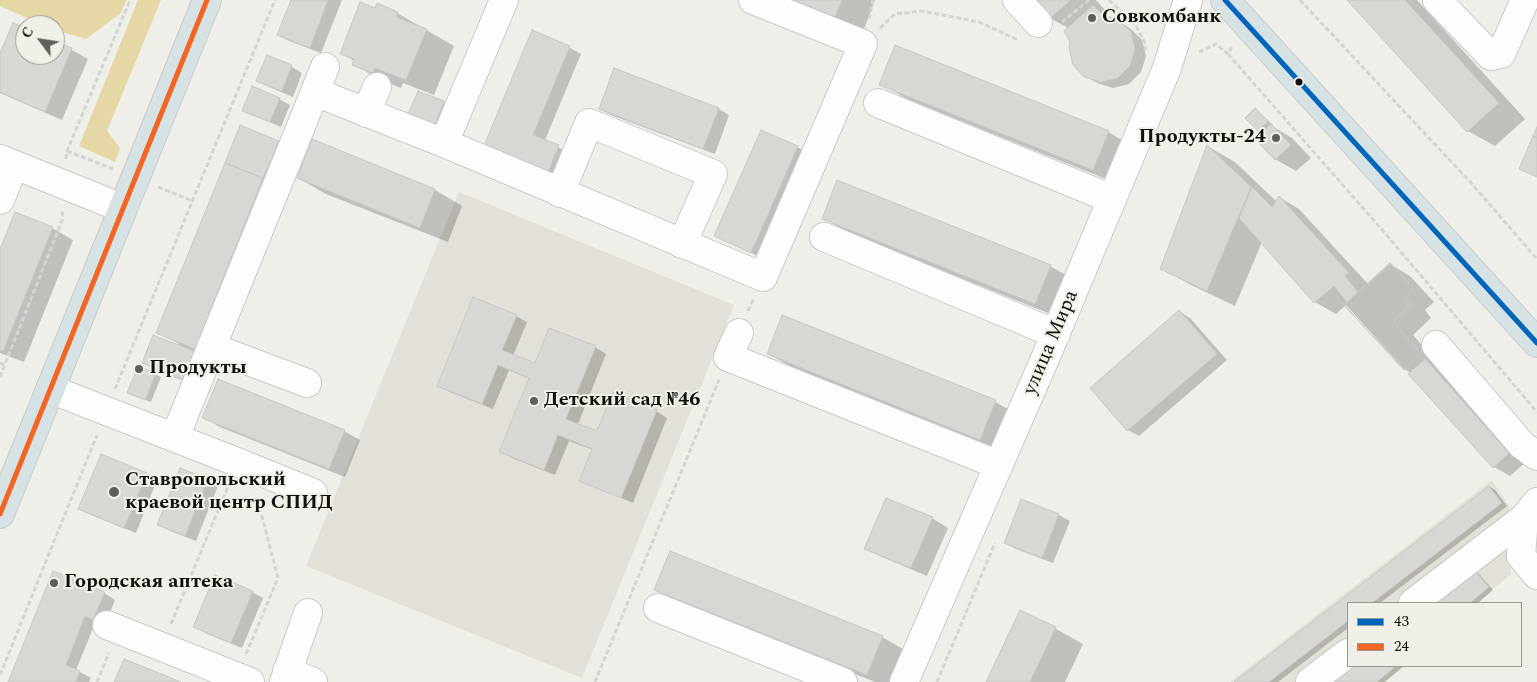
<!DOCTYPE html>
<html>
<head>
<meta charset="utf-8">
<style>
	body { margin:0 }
	#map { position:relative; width:1537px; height:682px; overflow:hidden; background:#efefea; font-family:Spectral,serif }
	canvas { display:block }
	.legend { position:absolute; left:1347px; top:602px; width:175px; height:65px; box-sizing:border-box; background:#f1f0e8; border:1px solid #979691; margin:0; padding:6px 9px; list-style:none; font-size:15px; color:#11100e }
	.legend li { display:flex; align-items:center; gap:10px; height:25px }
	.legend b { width:25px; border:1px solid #979691 }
	.north { position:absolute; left:15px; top:15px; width:50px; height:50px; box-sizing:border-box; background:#f1f0e8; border:1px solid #979691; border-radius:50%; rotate:301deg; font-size:14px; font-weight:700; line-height:20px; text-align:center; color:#11100e }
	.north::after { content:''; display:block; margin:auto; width:18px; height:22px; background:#5f5e5b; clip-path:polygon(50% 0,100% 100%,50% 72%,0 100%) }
</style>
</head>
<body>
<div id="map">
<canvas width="1537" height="682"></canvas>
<ul class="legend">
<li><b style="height:6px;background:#0065bd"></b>43</li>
<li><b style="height:6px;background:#f26522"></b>24</li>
</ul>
<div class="north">С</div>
</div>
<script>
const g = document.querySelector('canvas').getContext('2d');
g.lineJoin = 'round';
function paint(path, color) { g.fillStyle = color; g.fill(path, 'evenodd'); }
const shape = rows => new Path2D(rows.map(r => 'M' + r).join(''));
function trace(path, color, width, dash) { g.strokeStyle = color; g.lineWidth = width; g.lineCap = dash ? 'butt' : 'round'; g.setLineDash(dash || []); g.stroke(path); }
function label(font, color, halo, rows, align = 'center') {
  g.font = font + ' Spectral,serif'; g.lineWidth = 4; g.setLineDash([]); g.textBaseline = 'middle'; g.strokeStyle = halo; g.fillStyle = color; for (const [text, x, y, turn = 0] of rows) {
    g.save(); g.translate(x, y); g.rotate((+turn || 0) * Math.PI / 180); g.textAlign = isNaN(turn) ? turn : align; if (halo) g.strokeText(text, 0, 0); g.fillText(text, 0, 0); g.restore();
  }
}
const built = shape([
	[459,192,734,305,582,678,306,566],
	[1492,480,1509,506,1511,574,1477,603,1348,603,1348,666,1403,666,1384,682,1230,682]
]);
const green = shape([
	[0,0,126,0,121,13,86,39,55,30,55,25,43,25,0,6],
	[138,0,161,0,107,131,120,148,115,162,79,146]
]);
const shadow = shape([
	[292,0,342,0,321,53,289,41,278,35],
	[782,0,875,0,863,32],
	[1034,0,1096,0,1105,10,1103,12,1110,19,1118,21,1130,28,1142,40,1146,56,1141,72,1129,84,1113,88,1097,83,1085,76,1071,42,1068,28,1050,18],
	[1349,0,1417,0,1525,119,1495,146,1468,131],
	[375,10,397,13,454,46,434,95,403,83,401,88,381,80,353,64,354,61,341,53],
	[25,30,25,55,55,55,55,42,72,50,88,59,62,120,0,93,0,56],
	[532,32,570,48,581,54,545,140,569,153,558,180,495,154],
	[268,57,292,67,302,73,293,97,269,87,258,81],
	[881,84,1108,132,1136,148,1121,185,909,100],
	[418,92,444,102,455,108,445,132,420,122],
	[279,99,290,105,281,127,255,116,244,110],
	[600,109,719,109,729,115,715,154,611,115],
	[1255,110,1260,113,1273,125,1272,126,1292,138,1311,158,1296,171,1275,159,1263,133,1247,118],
	[313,141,435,190,462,206,448,242,326,194,298,178],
	[278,142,283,145,196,386,154,369,143,363,178,346,179,344,158,332],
	[1207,146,1235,162,1276,201,1279,197,1299,209,1368,284,1390,264,1410,276,1434,302,1425,310,1431,318,1413,335,1525,463,1510,476,1494,467,1411,373,1404,369,1346,305,1336,314,1315,302,1262,242,1235,306,1189,284,1161,268],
	[797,147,808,153,762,258,716,236],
	[823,218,1050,266,1078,282,1063,319,851,234],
	[52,228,73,240,24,362,0,353,0,253],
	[1180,312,1190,318,1227,360,1139,436,1128,430],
	[516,316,527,322,513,356,535,365,595,347,606,354,578,424,598,433,614,394,656,411,667,418,633,503,592,486,581,480,593,450,569,441,555,475,512,458,501,451,530,379,509,370,493,409,450,392,439,385],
	[768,354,995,402,1023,417,1008,455,796,369],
	[138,367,161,377,151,402,133,395],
	[204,418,344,431,360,440,345,477,220,427],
	[146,474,157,480,136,533,91,515,80,509],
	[207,480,218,486,196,541,170,531,159,525],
	[1490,487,1495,490,1507,506,1380,603,1348,603,1348,628,1278,682,1237,682],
	[1022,500,1059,515,1070,521,1053,563,1016,549,1005,542],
	[932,518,948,528,927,576,882,557,866,548],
	[1473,570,1478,573,1493,590,1478,603,1424,603],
	[655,589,882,637,910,653,898,682,875,682,683,605],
	[252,592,263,598,242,648,205,633,195,627],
	[104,593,115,600,105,625,96,621,76,670,91,678,89,682,9,682],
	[1021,612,1056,629,1083,644,1065,682,987,682],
	[1348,666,1404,666,1385,682,1326,682]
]);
const building = shape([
	[291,0,328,0,310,48,277,35,291,0],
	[793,0,842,0,835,17,793,0],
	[1032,0,1071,0,1049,19,1032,0],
	[1347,0,1405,0,1499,103,1467,132,1347,0],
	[360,2,375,8,377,3,398,12,396,17,427,29,406,80,375,68,373,73,352,65,354,59,340,54,360,2],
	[1093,5,1103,15,1119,20,1131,32,1135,49,1130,66,1118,78,1101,82,1084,77,1073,65,1069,48,1070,42,1064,31,1093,5],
	[13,23,25,28,25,55,55,55,55,41,72,48,45,112,0,92,0,53,13,23],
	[532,30,570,46,533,135,559,145,547,175,483,148,532,30],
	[895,45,1109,131,1093,170,879,85,895,45],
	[267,55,292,65,282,91,256,81,267,55],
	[614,68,719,108,703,149,599,109,614,68],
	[252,86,280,98,270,122,242,111,252,86],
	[418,91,444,101,434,127,407,117,418,91],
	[1255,108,1268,121,1258,131,1245,118,1255,108],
	[1271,124,1291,145,1275,160,1255,139,1271,124],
	[240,125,279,141,263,178,225,163,240,125],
	[1537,127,1537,138,1533,136,1537,127],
	[761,130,798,146,751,253,714,236,761,130],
	[1533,136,1537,138,1537,177,1519,169,1533,136],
	[312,139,435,189,420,228,297,178,312,139],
	[1207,145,1251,187,1207,291,1160,269,1207,145],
	[225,163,263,178,195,349,156,333,225,163],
	[837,180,1051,265,1035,304,822,219,837,180],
	[1252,187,1272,207,1279,196,1349,273,1345,276,1358,292,1390,263,1414,289,1405,298,1411,305,1393,322,1421,353,1404,370,1344,305,1347,302,1334,286,1314,303,1239,218,1252,187],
	[15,212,53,227,3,351,0,350,0,249,15,212],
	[1390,263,1414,289,1405,298,1411,305,1393,322,1421,353,1404,370,1344,305,1390,263],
	[473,297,517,315,502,350,535,363,549,328,596,346,566,419,597,431,613,392,657,410,621,498,579,481,592,449,558,435,544,470,499,452,529,378,498,365,482,404,437,386,473,297],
	[1179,310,1217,354,1127,431,1090,388,1179,310],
	[782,315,996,400,980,440,767,354,782,315],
	[153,335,196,352,185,381,142,363,153,335],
	[1425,359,1509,453,1493,468,1408,374,1425,359],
	[138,366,156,373,145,400,127,393,138,366],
	[218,379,345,430,329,469,202,418,218,379],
	[101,454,147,473,124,528,78,509,101,454],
	[180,468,208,479,185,536,157,525,180,468],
	[1489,486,1502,503,1372,603,1348,603,1348,621,1269,682,1234,682,1489,486],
	[886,498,933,517,911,568,864,549,886,498],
	[1021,499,1059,514,1042,558,1004,543,1021,499],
	[670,551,883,636,867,675,654,590,670,551],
	[1473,569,1489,587,1470,603,1422,603,1473,569],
	[53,571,105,592,93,620,85,616,66,665,80,671,76,682,8,682,53,571],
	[215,575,253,591,231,643,193,627,215,575],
	[1020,610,1056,627,1030,682,986,682,1020,610],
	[124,659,181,682,114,682,124,659],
	[1348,666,1396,666,1377,682,1324,682,1348,666]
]);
const path = shape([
	[1109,0,1136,26,1145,43,1145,51],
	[1300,0,1472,184,1537,259],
	[869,19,873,0],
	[1062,22,1089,0],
	[880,28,895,14,922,11,979,22,1016,39,1018,39],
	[1199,52,1216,44,1228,54,1233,45],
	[1228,54,1384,232,1537,412],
	[67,151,113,169],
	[66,159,67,151,130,0],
	[158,187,193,201],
	[748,311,754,298],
	[0,363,5,365],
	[0,377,63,218,62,210],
	[115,389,275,0],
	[171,624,229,484],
	[246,654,278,578,257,497],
	[0,675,97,435],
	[97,682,109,653],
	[595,682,719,380],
	[937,682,995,543]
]);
const minor = shape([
	[1017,0,1038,23],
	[1437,0,1491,56,1501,54,1525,0],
	[315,92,444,143,763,277,863,44,753,0],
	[878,103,1112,199],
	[366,113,377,87],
	[444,143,504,0],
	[0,159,122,208],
	[560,193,589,123,713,174,682,244],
	[0,200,14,165],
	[824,237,1056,334],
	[739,333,728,357,999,465],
	[1436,345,1522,445,1537,456],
	[211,347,307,383],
	[50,389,237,462,313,493],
	[175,437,325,67],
	[1537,502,1524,518,1521,556,1537,575],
	[1413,603,1524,518],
	[658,608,843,682],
	[107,625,250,682],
	[287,671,313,682],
	[284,682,308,613],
	[904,682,1047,354,1112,199,1167,68,1188,0],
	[1310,682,1348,653]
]);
const major = shape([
	[1225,0,1537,343],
	[0,514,207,0]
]);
const bus1 = shape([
	[1225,0,1537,343]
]);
const bus2 = shape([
	[0,514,207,0]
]);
const markers = [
	[1092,18,5,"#5f5e5b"],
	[1299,82,4.5,"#11100e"],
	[1276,138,5,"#5f5e5b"],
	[139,369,5,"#5f5e5b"],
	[534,401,5,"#5f5e5b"],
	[114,492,6,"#5f5e5b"],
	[54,583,5,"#5f5e5b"]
];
const poiNames = [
	["Совкомбанк",1102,18],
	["Продукты-24",1266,138,"right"],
	["Продукты",149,369],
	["Детский сад №46",544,401],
	["Ставропольский",125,481],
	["краевой центр СПИД",125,504],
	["Городская аптека",64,583]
];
const streetNames = [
	["улица Мира",1052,343,-67]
];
paint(built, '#e2e0d7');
paint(green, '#e5d8a5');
paint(shadow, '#0003');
paint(building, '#d7d7d3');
trace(building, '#c7c7c4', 1);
trace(minor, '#cbcac7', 30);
trace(major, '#cacac8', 30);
trace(path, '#d4d4d2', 3, [5, 2.5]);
trace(minor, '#fdfdfc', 28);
trace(major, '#d7e2e4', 28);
trace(bus1, '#0065bd', 5);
trace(bus2, '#f26522', 5);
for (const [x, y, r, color] of markers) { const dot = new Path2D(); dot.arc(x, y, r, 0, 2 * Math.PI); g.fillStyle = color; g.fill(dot); trace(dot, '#f1f0e8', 2); }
label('bold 20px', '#11100e', '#f1f0e8', poiNames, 'left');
label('20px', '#11100e', '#f1f0e8', streetNames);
</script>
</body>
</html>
